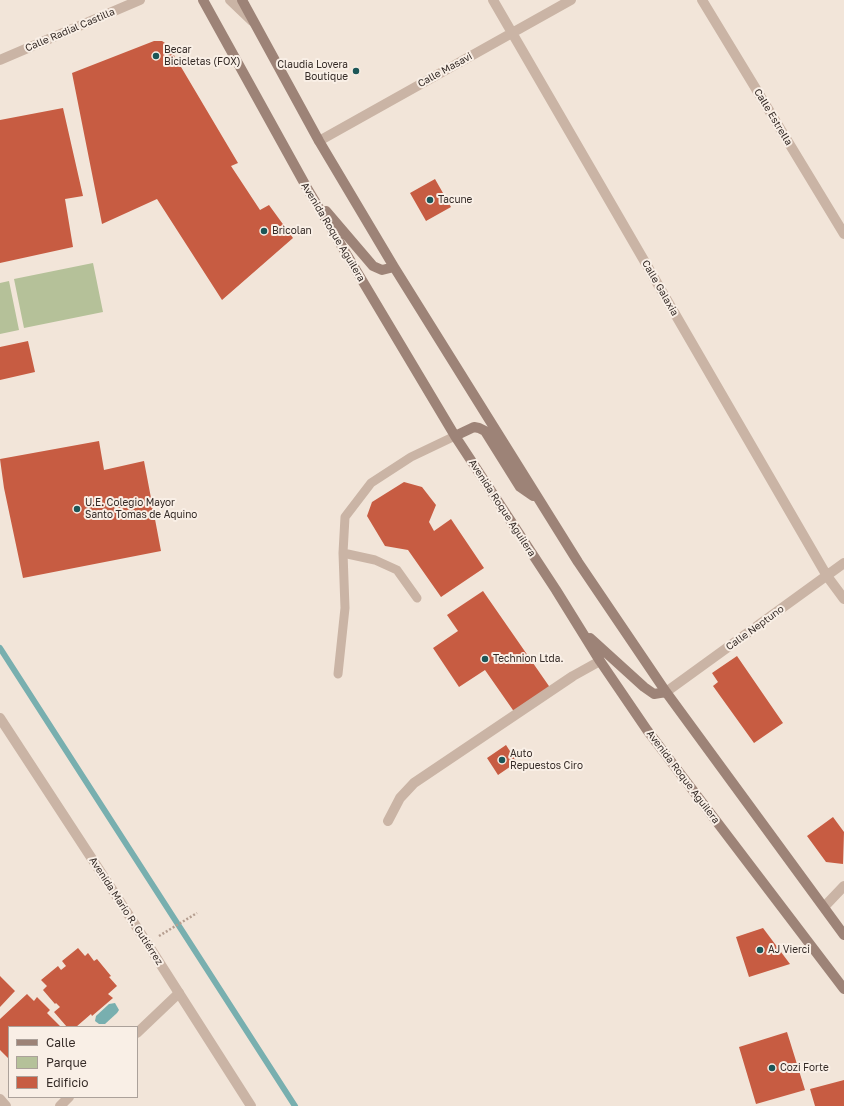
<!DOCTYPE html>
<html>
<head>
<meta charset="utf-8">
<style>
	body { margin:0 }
	#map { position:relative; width:844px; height:1106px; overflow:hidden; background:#f2e5d9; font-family:"Golos Text",sans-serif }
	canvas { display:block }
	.legend { position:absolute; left:8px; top:1026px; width:130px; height:72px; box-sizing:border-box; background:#f9efe6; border:1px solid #aba19a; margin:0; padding:5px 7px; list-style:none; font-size:12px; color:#352b27 }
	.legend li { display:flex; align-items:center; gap:8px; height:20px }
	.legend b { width:20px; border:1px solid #aba19a }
</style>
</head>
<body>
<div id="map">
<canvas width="844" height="1106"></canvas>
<ul class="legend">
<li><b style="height:5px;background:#9d8377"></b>Calle</li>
<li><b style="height:11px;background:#b5c199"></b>Parque</li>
<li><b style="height:11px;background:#c75c42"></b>Edificio</li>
</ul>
</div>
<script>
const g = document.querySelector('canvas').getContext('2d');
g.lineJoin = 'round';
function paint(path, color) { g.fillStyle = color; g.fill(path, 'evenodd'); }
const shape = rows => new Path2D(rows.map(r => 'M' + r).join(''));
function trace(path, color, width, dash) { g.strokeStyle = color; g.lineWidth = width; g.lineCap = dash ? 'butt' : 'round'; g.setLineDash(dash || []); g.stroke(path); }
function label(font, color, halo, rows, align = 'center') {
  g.font = font + ' "Golos Text",sans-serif'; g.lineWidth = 4; g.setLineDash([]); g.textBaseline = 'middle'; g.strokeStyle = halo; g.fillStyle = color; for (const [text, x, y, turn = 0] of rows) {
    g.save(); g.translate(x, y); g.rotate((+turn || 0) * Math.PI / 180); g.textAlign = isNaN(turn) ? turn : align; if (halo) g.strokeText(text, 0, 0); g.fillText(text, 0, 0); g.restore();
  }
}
const green = shape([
	[93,263,103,312,24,328,14,279],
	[9,281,19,330,0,334,0,283]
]);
const water = shape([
	[115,1003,119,1010,117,1013,105,1024,99,1024,95,1021,96,1016,109,1004]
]);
const stream = shape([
	[0,648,295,1106]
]);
const building = shape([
	[154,41,162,41,168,45,238,163,231,166,260,210,269,205,293,238,222,300,157,199,102,224,72,73],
	[63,108,83,196,65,199,73,247,0,263,0,120],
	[435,179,451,207,426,221,410,193],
	[28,341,35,372,0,380,0,347],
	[99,441,104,470,144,461,161,551,23,578,4,488,0,459],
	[404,482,422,487,436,505,429,522,434,531,451,519,484,568,441,597,408,550,385,546,367,516,372,502],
	[483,591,551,689,515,713,485,670,459,687,433,648,458,631,447,615],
	[737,656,783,723,754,743,713,686,718,682,712,673],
	[506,745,517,762,498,775,487,758],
	[833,817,844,832,843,864,826,862,807,836],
	[763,928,790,964,749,977,736,937],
	[78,948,85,956,88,953,94,961,97,959,111,976,109,977,117,986,108,994,113,998,92,1016,91,1014,76,1027,67,1027,54,1012,60,1007,56,1003,55,1004,43,990,47,986,41,980,58,966,61,970,66,966,62,961],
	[0,976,15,991,0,1007],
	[27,994,34,1001,37,997,50,1010,47,1013,61,1027,9,1027,9,1059,0,1050,0,1019],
	[787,1032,805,1090,756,1104,739,1047],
	[844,1080,844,1106,815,1106,810,1089]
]);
const path = shape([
	[159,936,197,913]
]);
const service = shape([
	[343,553,375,560,397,570,417,598],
	[338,674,345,608,343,553,345,517,371,483,411,457,455,436]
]);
const minor = shape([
	[493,0,827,576,844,599],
	[702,0,844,234],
	[319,141,571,0],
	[666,692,844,563],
	[388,821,400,798,414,783,573,676,600,661],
	[824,907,844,886],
	[137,1033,179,993],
	[0,1099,6,1106],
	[60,1106,69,1097]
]);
const tertiary = shape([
	[230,0,252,21],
	[0,60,140,0],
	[0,718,147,943,251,1106]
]);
const secondary = shape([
	[203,0,307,188,455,436,556,590,600,661,647,730,844,989],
	[242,0,319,141,394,267,578,562,666,692,844,935],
	[326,211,373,266,382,270,394,267],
	[455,436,474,427,479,428,485,431,520,487,533,496],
	[590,638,644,687,654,694,666,692]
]);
const markers = [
	[156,56,4,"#1c5657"],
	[356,71,4,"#1c5657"],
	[430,200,4,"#1c5657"],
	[264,231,4,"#1c5657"],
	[77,509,4,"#1c5657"],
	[485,659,4,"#1c5657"],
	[502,760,4,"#1c5657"],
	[760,950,4,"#1c5657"],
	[772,1068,4,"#1c5657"]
];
const streetNames = [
	["Calle Radial Castilla",70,30,-23],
	["Calle Masavi",445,70,-29],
	["Calle Estrella",773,117,59],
	["Avenida Roque Aguilera",333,232,59],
	["Calle Galaxia",660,288,60],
	["Avenida Roque Aguilera",502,508,57],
	["Calle Neptuno",755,628,-36],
	["Avenida Roque Aguilera",683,777,53],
	["Avenida Mario R. Gutiérrez",126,911,57]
];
const poiNames = [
	["Becar",164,50],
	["Bicicletas (FOX)",164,62],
	["Claudia Lovera",348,65,"right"],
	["Boutique",348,77,"right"],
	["Tacune",438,200],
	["Bricolan",272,231],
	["U.E. Colegio Mayor",85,503],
	["Santo Tomas de Aquino",85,515],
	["Technion Ltda.",493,659],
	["Auto",510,754],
	["Repuestos Ciro",510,766],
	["AJ Vierci",768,950],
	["Cozi Forte",780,1068]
];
paint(green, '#b5c199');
paint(water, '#78afaf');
trace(stream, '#78afaf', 6);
paint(building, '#c75c42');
trace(path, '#b59e90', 2.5, [2, 2]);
trace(service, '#cab4a5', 9);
trace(minor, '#cab4a5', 10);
trace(tertiary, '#cab4a5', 10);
trace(secondary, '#9d8377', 10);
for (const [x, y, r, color] of markers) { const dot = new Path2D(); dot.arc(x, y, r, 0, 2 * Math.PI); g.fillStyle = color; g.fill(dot); trace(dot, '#f9efe6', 1.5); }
label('10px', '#352b27', '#f9efe6', streetNames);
label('10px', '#352b27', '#f9efe6', poiNames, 'left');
</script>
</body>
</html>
